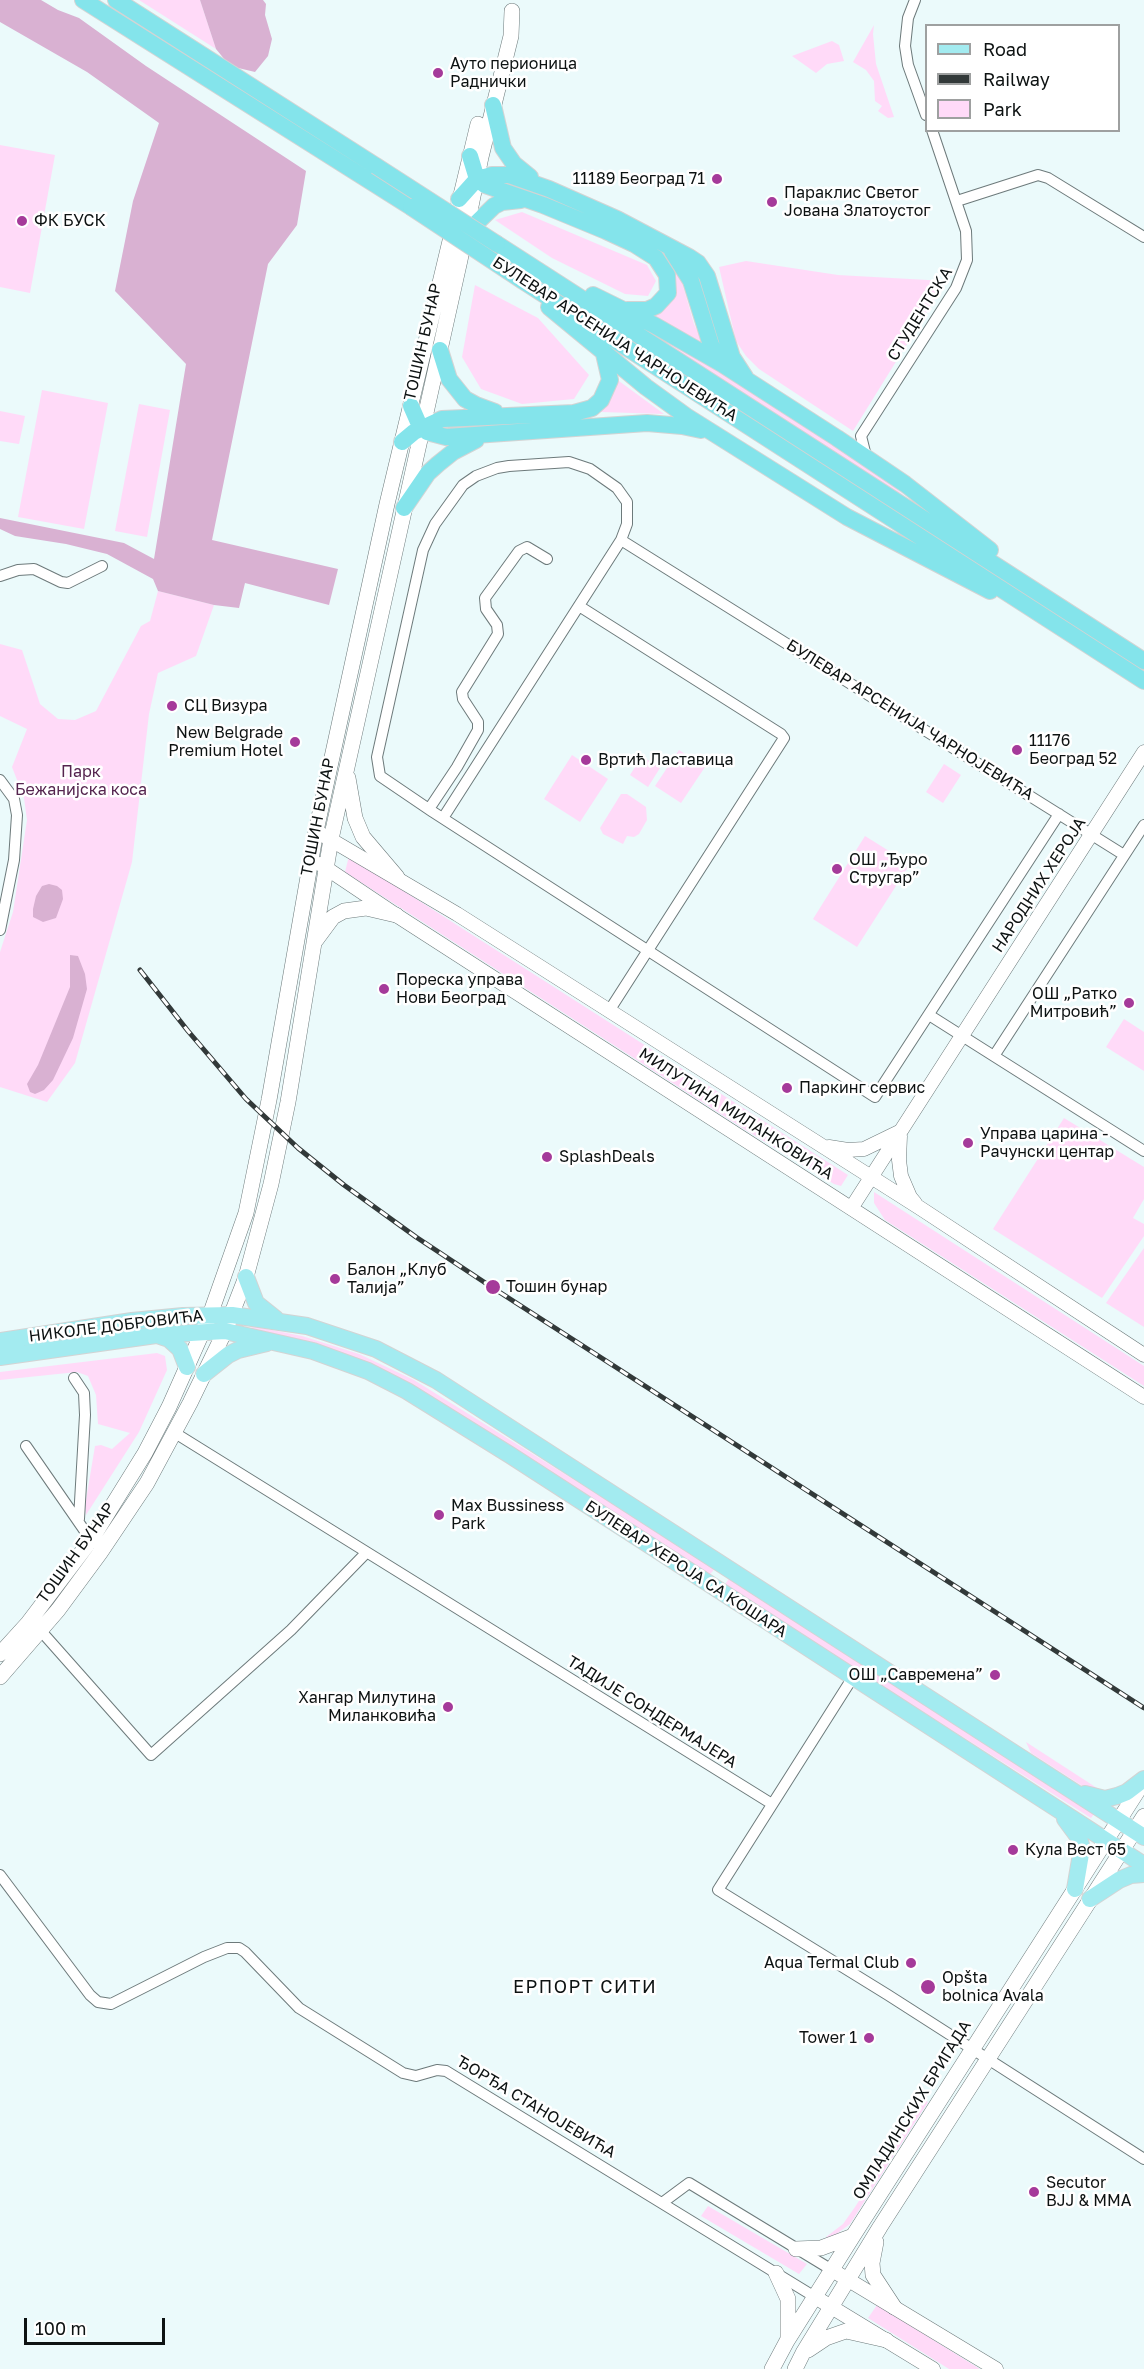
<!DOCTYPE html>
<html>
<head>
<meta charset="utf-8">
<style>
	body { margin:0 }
	#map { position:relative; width:1144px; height:2369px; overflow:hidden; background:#ebfafb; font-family:"Golos Text",sans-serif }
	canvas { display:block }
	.legend { position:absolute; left:925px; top:24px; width:195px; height:108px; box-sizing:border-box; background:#fff; border:2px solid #9ea0a0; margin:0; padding:8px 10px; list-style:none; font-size:18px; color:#0d1212 }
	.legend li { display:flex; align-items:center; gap:12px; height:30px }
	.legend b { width:30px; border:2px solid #9ea0a0 }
	.scale { position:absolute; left:24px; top:2318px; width:141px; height:27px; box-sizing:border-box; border:3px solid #0d1212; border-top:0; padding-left:8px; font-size:18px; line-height:21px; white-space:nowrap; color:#0d1212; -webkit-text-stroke:4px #fff; paint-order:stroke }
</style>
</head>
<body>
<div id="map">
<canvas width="1144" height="2369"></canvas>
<ul class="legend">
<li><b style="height:8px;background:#a3ebf0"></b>Road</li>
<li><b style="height:8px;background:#323939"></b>Railway</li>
<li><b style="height:16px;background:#ffdaf8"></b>Park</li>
</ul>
<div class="scale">100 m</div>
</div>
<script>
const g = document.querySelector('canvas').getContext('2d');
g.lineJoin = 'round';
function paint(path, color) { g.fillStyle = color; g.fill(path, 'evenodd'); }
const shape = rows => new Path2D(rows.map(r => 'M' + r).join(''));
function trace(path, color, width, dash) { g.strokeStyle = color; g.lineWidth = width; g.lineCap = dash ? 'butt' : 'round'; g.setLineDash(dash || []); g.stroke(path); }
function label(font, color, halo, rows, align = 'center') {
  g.font = font + ' "Golos Text",sans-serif'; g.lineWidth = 5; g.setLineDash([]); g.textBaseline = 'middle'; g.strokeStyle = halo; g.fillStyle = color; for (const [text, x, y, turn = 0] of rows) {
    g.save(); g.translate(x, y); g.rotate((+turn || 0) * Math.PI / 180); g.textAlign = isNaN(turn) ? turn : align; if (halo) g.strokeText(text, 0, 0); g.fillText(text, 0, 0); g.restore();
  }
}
const green = shape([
	[139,0,200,0,216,49],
	[874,25,873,34,876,64,894,117,888,118,878,111,882,106,875,101,874,81,866,70,853,62],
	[832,41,839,45,844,61,827,64,816,73,792,56],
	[0,145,55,155,30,293,0,287],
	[518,181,656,243,678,268,694,324,703,343,647,313,652,309,670,270,498,185],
	[522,212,647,265,656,281,648,296,625,294,552,258,495,220],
	[746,261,838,275,946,281,853,431,759,369,746,356,736,341,719,267],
	[475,285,538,318,589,375,574,399,522,404,481,389,462,357],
	[608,307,699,358,883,477,924,513],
	[619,381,664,414,601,412],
	[42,390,108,403,84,529,18,517],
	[139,404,170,410,147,537,115,531],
	[0,411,25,416,19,444,0,441],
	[158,591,214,605,196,656,158,673,149,714,132,862,75,1063,47,1102,0,1087,0,952,13,912,27,820,24,798,12,767,27,729,0,716,0,644,22,650,40,704,58,719,75,720,96,711,141,626,150,621],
	[679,750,705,767,681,803,655,786],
	[572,755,608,779,580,822,544,799],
	[642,756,660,768,648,787,630,775],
	[944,764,961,775,943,803,926,792],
	[621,794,627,794,646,807,647,820,639,834,634,837,627,836,623,844,603,834,600,828],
	[865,836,910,864,857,947,813,919],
	[349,856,848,1175,841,1186,834,1184,744,1129,345,872],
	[1124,1019,1144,1032,1144,1071,1106,1047],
	[1064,1118,1144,1167,1144,1199,1133,1218,1144,1224,1144,1236,1102,1298,993,1229],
	[874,1192,1144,1366,1144,1386,885,1220,874,1203],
	[1144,1248,1144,1327,1106,1303],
	[252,1326,302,1336,359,1354,414,1380,714,1567,713,1571,709,1575,404,1384,250,1333],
	[157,1353,165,1356,167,1370,139,1432,86,1515,85,1506,95,1446,101,1445,112,1449,130,1433,98,1424,96,1395,88,1376,77,1372,0,1380,0,1372],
	[730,1577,1096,1811,1091,1818,724,1586],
	[1026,1742,1097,1788,1097,1792,1084,1787,1031,1753],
	[924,2100,928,2102,850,2224,827,2241,826,2237,843,2224,855,2207],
	[708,2206,807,2264,799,2274,701,2216],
	[877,2305,980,2369,949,2369,868,2318]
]);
const forest = shape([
	[0,0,41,0,58,10,79,18,146,66,306,171,297,225,268,264,212,540,338,569,329,605,245,583,239,608,214,605,158,591,153,579,107,554,66,544,15,536,0,529,0,518,124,543,154,559,186,364,115,291,133,201,159,123,87,72,0,22],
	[200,0,263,0,266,4,265,15,272,39,268,56,255,72,230,66,216,49],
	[49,884,57,886,62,890,63,899,56,918,43,922,33,917,33,909,36,896,42,886],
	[70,955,78,956,85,974,87,989,73,1038,53,1080,44,1090,35,1094,30,1092,27,1084,38,1065,70,987]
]);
const minor = shape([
	[915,0,908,18,905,46,908,65,926,115],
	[957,201,1038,175,1048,178,1144,237],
	[866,456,861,436,956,288,967,260,966,231,932,130],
	[621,540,1124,855],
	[0,576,18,570,34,569,61,582,68,583,102,566],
	[579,606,781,734,784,738,609,1011],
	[0,780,14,799,17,815,14,860,0,930],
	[429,809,457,767,478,730,478,722,463,699,462,692,498,634,497,625,486,609,485,598,519,551,527,547,547,559],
	[443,818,621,540,627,524,627,502,617,488,590,469,569,462,509,466,497,468,476,476,463,485,435,524,423,550,377,757,380,776,433,812,875,1097,1059,814],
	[929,1015,1144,1151],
	[994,1056,1144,825],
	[74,1378,84,1393,85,1415,79,1519],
	[175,1433,772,1804],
	[26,1446,91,1540],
	[41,1631,151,1755,291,1630,366,1553],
	[853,1677,718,1890,888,1995,1144,2159],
	[0,1875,90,1995,98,2002,111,2004,204,1957,227,1948,239,1948,245,1952,299,2008,403,2073,416,2076,437,2070,446,2071,815,2297],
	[662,2203,689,2183,832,2270]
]);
const tertiary = shape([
	[316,831,457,914,920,1208,1144,1355],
	[320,864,396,915,1144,1397],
	[900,1136,899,1160,901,1176,910,1197,915,1203],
	[829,1147,848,1150,864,1149,901,1131],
	[852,1207,1144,752],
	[832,2270,996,2369],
	[815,2297,933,2369]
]);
const secondary = shape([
	[348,778,355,818,363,837,397,877],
	[316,940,333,917,344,911,366,908,396,915],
	[0,1654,28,1623,91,1540,145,1453,169,1407,210,1315,246,1213,269,1100,316,831,387,504,478,124],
	[0,1677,58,1610,100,1553,147,1483,190,1403,225,1331,246,1277,271,1184,288,1102,331,839,460,260,481,157,511,36,512,11],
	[876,2242,872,2263,873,2275,894,2307],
	[796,2249,821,2248,853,2236],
	[776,2273,788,2299,788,2339],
	[808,2350,826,2338,846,2331,886,2340],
	[772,2369,787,2341,853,2236,1144,1781],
	[795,2369,803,2353,880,2227,1144,1816]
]);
const primary = shape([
	[246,1277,256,1303,276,1319],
	[157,1335,169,1339,180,1349,187,1367],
	[0,1341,132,1321,183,1316,232,1315,307,1326,376,1349,436,1380,1144,1837],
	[0,1357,156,1335,225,1331,313,1351,368,1371,407,1391,510,1455,1144,1865],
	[204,1374,228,1355,238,1350,267,1343],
	[1085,1794,1105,1799,1117,1796,1127,1792,1144,1779],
	[1065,1819,1079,1838,1082,1848,1075,1889],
	[1090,1899,1119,1880,1131,1875,1144,1874]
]);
const trunk = shape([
	[83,0,411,207],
	[116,0,376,166],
	[493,105,503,148,514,164,530,177],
	[470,156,477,179,485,185,543,205,606,231,634,244,656,258,667,275,668,293,656,306,647,310,627,310],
	[459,199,477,179,492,175,509,175,549,189,617,219,689,257,698,263,707,276,732,357,745,377],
	[465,234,494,206,502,202,521,200],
	[497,244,1144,661],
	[672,251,691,281,711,345,721,363],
	[523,281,1144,681],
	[593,295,654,325,722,364,837,438,905,484,990,550],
	[549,307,646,387,686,416,847,517,990,591],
	[440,350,449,379,465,399,476,405,495,412],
	[411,406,418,422,427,432,446,437,647,423,682,426,701,430],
	[402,442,414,432,442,419,574,413,592,408,601,400,610,380,604,354],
	[404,508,428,473,438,464,453,452,476,440]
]);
const rail = shape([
	[140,970,188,1031,246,1099,298,1148,344,1185,416,1237,490,1286,1144,1708]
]);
const trunkBridge = shape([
	[376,166,497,244],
	[411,207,523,281]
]);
const markers = [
	[438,73,6,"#a53a9a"],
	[717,179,6,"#a53a9a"],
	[772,202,6,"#a53a9a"],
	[22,221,6,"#a53a9a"],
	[172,706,6,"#a53a9a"],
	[295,742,6,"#a53a9a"],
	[1017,750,6,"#a53a9a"],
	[586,760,6,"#a53a9a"],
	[837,869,6,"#a53a9a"],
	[384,989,6,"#a53a9a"],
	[1129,1003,6,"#a53a9a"],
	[787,1088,6,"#a53a9a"],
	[968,1143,6,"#a53a9a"],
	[547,1157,6,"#a53a9a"],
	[335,1279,6,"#a53a9a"],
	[493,1287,8,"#a53a9a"],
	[439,1515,6,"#a53a9a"],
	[995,1675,6,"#a53a9a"],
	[448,1707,6,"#a53a9a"],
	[1013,1850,6,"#a53a9a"],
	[911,1963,6,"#a53a9a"],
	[928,1987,8,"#a53a9a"],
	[869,2038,6,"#a53a9a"],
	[1034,2192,6,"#a53a9a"]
];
const poiNames = [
	["Ауто перионица",450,64],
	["Раднички",450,82],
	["11189 Београд 71",705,179,"right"],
	["Параклис Светог",784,193],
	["Јована Златоустог",784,211],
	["ФК БУСК",34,221],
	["СЦ Визура",184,706],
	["New Belgrade",283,733,"right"],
	["Premium Hotel",283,751,"right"],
	["11176",1029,741],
	["Београд 52",1029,759],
	["Вртић Ластавица",598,760],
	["ОШ „Ђуро",849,860],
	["Стругар”",849,878],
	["Пореска управа",396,980],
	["Нови Београд",396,998],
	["ОШ „Ратко",1117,994,"right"],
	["Митровић”",1117,1012,"right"],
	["Паркинг сервис",799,1088],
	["Управа царина -",980,1134],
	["Рачунски центар",980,1152],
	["SplashDeals",559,1157],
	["Балон „Клуб",347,1270],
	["Талија”",347,1288],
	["Тошин бунар",506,1287],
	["Max Bussiness",451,1506],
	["Park",451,1524],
	["ОШ „Савремена”",983,1675,"right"],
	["Хангар Милутина",436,1698,"right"],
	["Миланковића",436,1716,"right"],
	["Кула Вест 65",1025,1850],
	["Aqua Termal Club",899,1963,"right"],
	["Opšta",942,1978],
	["bolnica Avala",942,1996],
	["Tower 1",857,2038,"right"],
	["Secutor",1046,2183],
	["BJJ & MMA",1046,2201]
];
const streetNames = [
	["СТУДЕНТСКА",920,314,-58],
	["БУЛЕВАР АРСЕНИЈА ЧАРНОЈЕВИЋА",615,339,33],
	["ТОШИН БУНАР",423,342,-77],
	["БУЛЕВАР АРСЕНИЈА ЧАРНОЈЕВИЋА",910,720,32],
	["ТОШИН БУНАР",318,817,-79],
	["НАРОДНИХ ХЕРОЈА",1039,885,-57],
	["МИЛУТИНА МИЛАНКОВИЋА",736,1114,33],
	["НИКОЛЕ ДОБРОВИЋА",116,1326,-7],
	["ТОШИН БУНАР",76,1553,-54],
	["БУЛЕВАР ХЕРОЈА СА КОШАРА",686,1569,33],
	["ТАДИЈЕ СОНДЕРМАЈЕРА",652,1712,32],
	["ЂОРЂА СТАНОЈЕВИЋА",536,2107,31],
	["ОМЛАДИНСКИХ БРИГАДА",912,2110,-58]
];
const parkNames = [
	["Парк",81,772],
	["Бежанијска коса",81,790]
];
const neighbourhoodNames = [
	["ЕРПОРТ СИТИ",585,1987]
];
paint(green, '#ffdaf8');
paint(forest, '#d9b1d2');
trace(minor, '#6d7a7b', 12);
trace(tertiary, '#6d7a7b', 15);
trace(secondary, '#6d7a7b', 16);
trace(primary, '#d3d4d4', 18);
trace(trunk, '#d3d4d4', 18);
trace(minor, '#fff', 10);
trace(tertiary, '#fff', 14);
trace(secondary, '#fff', 15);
trace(primary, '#a3ebf0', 16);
trace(trunk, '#84e4eb', 16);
trace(rail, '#323939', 5);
trace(rail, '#fff', 3, [9]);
trace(trunkBridge, '#d3d4d4', 18, []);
trace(trunkBridge, '#84e4eb', 16);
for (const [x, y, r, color] of markers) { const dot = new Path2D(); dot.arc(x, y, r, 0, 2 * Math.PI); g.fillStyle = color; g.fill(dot); trace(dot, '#fff', 2); }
label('16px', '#0d1212', '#fff', poiNames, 'left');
label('16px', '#0d1212', '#fff', streetNames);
label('16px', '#55254f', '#fff', parkNames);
g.letterSpacing = '1.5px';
label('18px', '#0d1212', '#fff', neighbourhoodNames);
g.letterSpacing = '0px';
</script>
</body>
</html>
